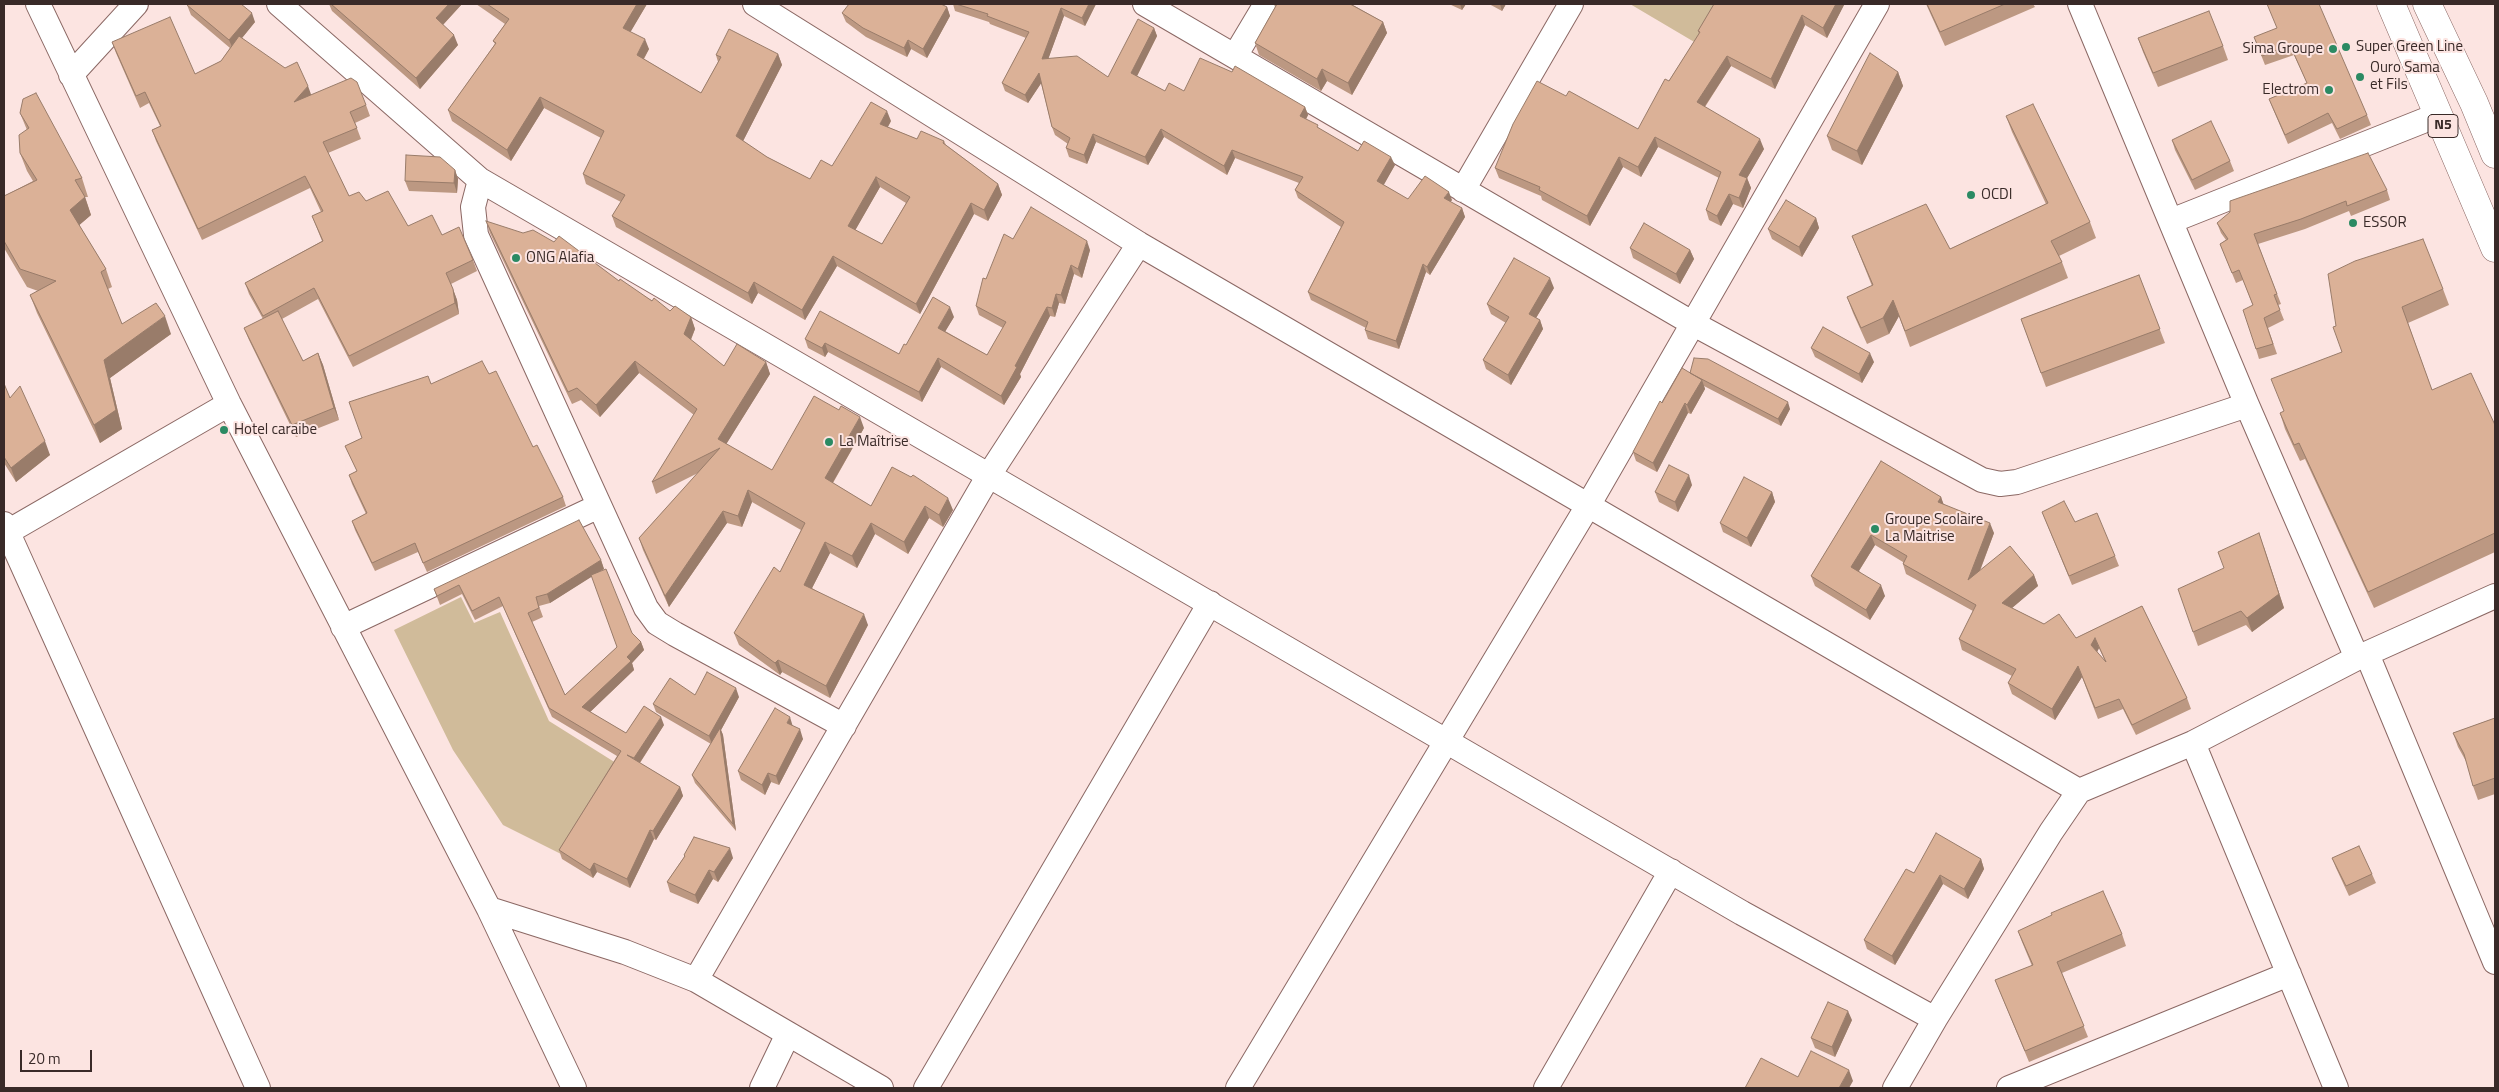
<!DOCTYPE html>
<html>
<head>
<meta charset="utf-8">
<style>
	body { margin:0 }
	#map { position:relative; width:2499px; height:1092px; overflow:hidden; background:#fce4e1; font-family:"Titillium Web",sans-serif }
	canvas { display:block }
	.frame { position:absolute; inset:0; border:5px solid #392a28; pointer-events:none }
	.scale { position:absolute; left:20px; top:1050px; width:72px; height:22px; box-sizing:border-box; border:2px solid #392a28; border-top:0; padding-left:6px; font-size:15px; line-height:18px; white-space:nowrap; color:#392a28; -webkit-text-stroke:4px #fce4e1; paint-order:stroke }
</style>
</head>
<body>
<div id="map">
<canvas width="2499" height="1092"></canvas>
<div class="frame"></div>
<div class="scale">20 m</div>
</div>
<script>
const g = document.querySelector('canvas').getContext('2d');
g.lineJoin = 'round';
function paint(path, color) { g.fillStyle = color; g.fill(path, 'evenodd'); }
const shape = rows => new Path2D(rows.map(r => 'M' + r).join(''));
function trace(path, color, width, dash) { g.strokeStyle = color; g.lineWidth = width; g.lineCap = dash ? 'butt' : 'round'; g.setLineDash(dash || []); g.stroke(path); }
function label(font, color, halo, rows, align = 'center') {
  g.font = font + ' "Titillium Web",sans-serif'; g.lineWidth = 4; g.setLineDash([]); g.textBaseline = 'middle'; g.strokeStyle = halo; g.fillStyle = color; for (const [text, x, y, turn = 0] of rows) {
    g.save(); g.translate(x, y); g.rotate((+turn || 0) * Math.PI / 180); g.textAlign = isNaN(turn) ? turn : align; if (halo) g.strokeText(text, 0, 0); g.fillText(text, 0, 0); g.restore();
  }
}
const green = shape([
	[1630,4,1718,4,1696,43],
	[461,597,474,623,500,612,549,721,616,763,561,854,503,825,453,750,394,630]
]);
const minor = shape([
	[38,4,229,404,489,909,574,1088],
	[279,4,480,180,1742,913,1935,1019],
	[755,4,1139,244,2079,791],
	[1145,4,1692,323,1982,480,2000,484,2017,482,2247,405],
	[2080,4,2247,405,2357,658],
	[1235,56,1266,4],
	[71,75,136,4],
	[480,180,473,207,476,235,646,608,657,623,675,634,844,726],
	[1463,190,1571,4],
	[2171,221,2438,115],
	[4,524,258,1088],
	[4,534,229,404],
	[343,627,599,506],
	[2367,654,2495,962],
	[2193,743,2336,1088],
	[489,909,625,952,696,980,881,1088],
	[696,980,989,475,1139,244],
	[762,1088,788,1034],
	[926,1088,1210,603],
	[1238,1088,1589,504,1877,4],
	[1546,1088,1671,871],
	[1895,1088,1935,1019,2051,832,2079,791,2193,743,2357,658,2495,596],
	[2009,1088,2289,974]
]);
const trunk = shape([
	[2391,4,2495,248],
	[2427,4,2474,103,2495,154]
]);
const wall = shape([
	[329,4,462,4,443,25,458,45,420,89,332,11],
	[476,4,647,4,630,32,649,49,644,59,701,93,718,62,716,55,778,54,782,65,743,141,767,157,810,179,832,166,891,121,888,127,917,139,944,141,946,145,998,184,1002,195,988,221,974,214,920,314,837,266,805,320,758,293,752,304,616,227,612,216,621,202,586,184,583,174,601,138,544,108,511,161,452,121,448,110,495,44,493,41,505,24],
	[880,187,906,203,882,244,855,230],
	[953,4,1096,4,1085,26,1064,16,1048,59,1108,77,1154,28,1157,36,1137,76,1165,91,1184,91,1305,107,1308,115,1306,119,1320,129,1358,151,1395,165,1383,185,1408,199,1452,200,1450,202,1462,208,1465,217,1430,275,1426,272,1399,349,1368,339,1365,330,1366,328,1311,300,1308,292,1341,227,1298,198,1295,190,1299,183,1235,158,1227,175,1164,137,1148,165,1096,142,1087,164,1069,157,1066,148,1068,144,1055,135,1052,127,1041,83,1028,103,1005,91,1002,83,1026,38,990,24,989,22,955,11],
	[1274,4,1354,4,1353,5,1383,22,1387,33,1352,95,1327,81,1321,91,1259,55,1255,43,1275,7],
	[1449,4,1466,4,1462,10],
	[1489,4,1506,4,1502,11],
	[1714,4,1843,4,1844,5,1827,38,1805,25,1775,89,1731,66,1705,107,1764,149,1747,178,1751,188,1743,208,1733,204,1721,226,1709,220,1706,210,1719,178,1658,147,1641,177,1623,167,1590,226,1542,200,1541,196,1499,178,1495,168,1566,96,1638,129,1699,34,1698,31],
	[1926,4,2033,4,2035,7,1945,46],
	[187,5,255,22,242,38,311,95,366,105,370,116,355,123,361,139,328,153,349,196,366,201,408,226,442,235,473,260,477,271,451,284,457,300,459,314,353,367,318,299,282,319,303,361,318,353,323,365,339,420,296,437,249,340,244,328,263,319,249,294,245,283,322,241,312,216,321,212,310,188,202,240,156,141,152,130,160,126,149,103,140,108,116,53,112,42,195,74,221,61,230,48,191,15],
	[947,7,950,16,927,58,911,49,907,57,866,37,846,22,842,13],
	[2277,29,2367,115,2371,125,2340,139,2332,123,2288,144,2273,109,2269,99,2307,83,2294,55,2265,65,2254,37],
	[2138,38,2223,46,2228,60,2158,87,2143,52],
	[1898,72,1903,86,1862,165,1832,150,1827,136],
	[20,113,82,178,88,197,85,197,91,215,79,225,106,269,112,287,108,289,122,324,171,334,110,378,122,429,100,443,37,313,30,295,38,291,27,287,4,248,4,196,33,181,27,171,20,153,27,130],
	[2006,116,2090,222,2096,238,2059,256,2062,262,2068,278,1910,347,1899,316,1889,334,1867,344,1853,313,1847,297,1872,286,1852,236,1950,249,2046,204,2012,132],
	[2172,140,2230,161,2234,171,2195,190,2175,150],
	[455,170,458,179,457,193,409,191,405,181],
	[2387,190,2390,200,2351,216,2349,211,2305,229,2258,244,2281,304,2278,305,2284,320,2268,328,2277,354,2259,359,2256,349,2253,306,2243,280,2236,283,2220,244,2226,240,2221,233,2217,223],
	[1816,218,1819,228,1802,257,1772,239,1768,229],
	[486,221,619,281,670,311,691,317,695,329,691,340,724,366,766,362,770,374,726,444,772,470,864,428,833,483,871,506,892,467,953,510,943,527,929,518,908,554,875,534,857,568,830,553,812,588,868,625,830,698,782,672,780,675,739,645,734,633,780,572,801,530,752,502,742,527,727,523,669,607,643,550,639,538,698,473,656,494,652,482,694,415,639,373,600,417,581,400,572,404,490,233],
	[1013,239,1090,250,1082,278,1074,274,1065,304,1059,303,1055,317,1050,316,1020,374,1021,377,1004,405,941,367,922,402,828,352,825,357,808,348,805,339,899,354,906,345,954,317,945,331,987,355,1003,328,979,315,976,306,986,279],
	[1630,248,1690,250,1694,259,1680,284,1633,258],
	[2139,275,2165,343,2046,387,2021,319],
	[1554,288,1536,318,1540,320,1543,329,1511,385,1486,369,1483,360,1506,323,1491,314,1487,304],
	[2443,289,2449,305,2408,323,2432,390,2495,425,2495,552,2374,608,2305,459,2300,461,2285,429,2280,413,2283,412,2342,352,2336,326],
	[1811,348,1874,362,1862,383,1815,357],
	[1690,373,1790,409,1781,426,1704,386,1705,389,1691,414,1688,413,1657,472,1636,461,1633,452,1662,403],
	[489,374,563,497,566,506,427,572,418,552,375,571,355,530,352,521,366,514,352,484,349,475,357,471,345,446,362,438],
	[4,387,10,398,50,455,16,482,4,463],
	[1881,461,1941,497,1943,504,1994,533,1980,571,2034,575,2038,586,2012,608,2044,624,2076,638,2142,606,2187,698,2191,709,2136,735,2123,709,2098,719,2082,677,2055,720,2012,694,2008,683,2012,676,1962,650,1959,639,1973,611,1906,574,1903,564,1903,562,1875,545,1859,571,1885,596,1870,620,1815,586,1811,576],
	[2099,648,2105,661,2097,652],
	[1692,485,1678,512,1659,502,1655,492],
	[1772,492,1775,502,1751,547,1723,532,1720,523],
	[2042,512,2075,522,2115,556,2119,566,2072,585],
	[2264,547,2284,608,2252,632,2246,625,2198,646,2193,632,2224,568],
	[601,560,604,569,598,572,632,633,641,642,644,650,632,663,634,670,590,712,626,733,664,725,640,763,680,787,683,796,656,840,654,839,630,888,597,872,593,878,562,859,559,850,617,756,552,717,503,606,475,620,462,594,440,605,434,589],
	[592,576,617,647,565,695,532,622,543,617,539,606,550,603],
	[695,695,739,697,721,730,723,735,736,831,695,783,692,775,711,744,656,712,653,704],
	[2495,718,2495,794,2478,800,2473,786,2467,763,2458,747,2453,733],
	[793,726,803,739,779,785,771,782,765,795,741,780,738,771],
	[684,855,733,858,718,882,713,879,698,904,670,892,667,882,684,857],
	[2332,858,2372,874,2376,883,2349,896,2336,868],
	[1981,859,1984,869,1968,899,1943,884,1895,965,1867,949,1864,940,1914,873],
	[2018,931,2122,934,2126,946,2062,973,2088,1037,2029,1062,1995,980,2032,966,2022,942],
	[1852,1020,1835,1057,1815,1048,1811,1038]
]);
const shadedWall = shape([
	[449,4,462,4,439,29,436,18],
	[637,4,647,4,627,38,623,28],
	[1089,4,1096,4,1085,26,1082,18],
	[1460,4,1466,4,1462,10],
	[1500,4,1506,4,1502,11],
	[1836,4,1843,4,1844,5,1827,38,1823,28],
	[947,7,950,16,927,58,923,49],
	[1061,8,1064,16,1045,68,1042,59],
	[252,13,255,22,233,49,229,40],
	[1802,15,1805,25,1775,89,1771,79],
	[1383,22,1387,33,1352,95,1348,83],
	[1154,28,1157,36,1134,82,1131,73],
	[454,35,458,45,420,89,416,78],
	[645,39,649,49,640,65,637,55],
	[908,40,911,49,907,57,904,48],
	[778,54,782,65,740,147,736,136],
	[1727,56,1731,66,1701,112,1697,102],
	[1322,69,1327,81,1321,91,1317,79],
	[1898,72,1903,86,1862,165,1857,151],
	[1039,73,1042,82,1028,103,1025,95],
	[308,86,312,97,294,102],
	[540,97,544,108,511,161,507,150],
	[1305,107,1308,115,1303,125,1300,116],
	[887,111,891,121,883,135,880,124],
	[1161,129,1164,137,1148,165,1145,157],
	[1093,134,1096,142,1087,164,1084,155],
	[1655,137,1658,147,1641,177,1638,167],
	[1760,139,1764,149,1743,185,1739,175],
	[1232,150,1235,158,1227,175,1224,166],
	[1391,157,1395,165,1381,190,1377,181],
	[1619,157,1623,167,1590,226,1587,216],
	[455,170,458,179,457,193,454,183],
	[876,177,880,187,852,236,848,226],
	[1747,178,1751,188,1743,208,1739,198],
	[998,184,1002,195,988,221,984,210],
	[1449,192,1452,200,1447,206,1444,198],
	[1729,194,1733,204,1721,226,1717,216],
	[85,197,91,215,76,228,70,210],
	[971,203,974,214,920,314,916,304],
	[1462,208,1465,217,1430,275,1427,267],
	[1816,218,1819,228,1802,257,1799,247],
	[1087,241,1090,250,1082,278,1078,269],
	[1690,250,1694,259,1680,284,1676,274],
	[833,256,837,266,805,320,802,310],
	[1423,264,1426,272,1399,349,1396,341],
	[1071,265,1074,274,1065,304,1061,295],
	[1550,278,1554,288,1533,323,1529,314],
	[754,282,758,293,752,304,748,293],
	[453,289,457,300,459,314,455,303],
	[1056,294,1059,303,1055,317,1052,308],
	[1893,300,1899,316,1889,334,1883,318],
	[950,307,954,317,942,337,938,328],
	[1047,307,1050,316,1020,374,1021,377,1004,405,1001,396,1015,366],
	[165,316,171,334,110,378,122,429,100,443,94,425,104,360],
	[691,317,695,329,688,346,684,334],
	[1540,320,1543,329,1511,385,1508,375],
	[825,343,828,352,825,357,822,348],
	[318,353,323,365,339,420,334,408],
	[1870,353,1874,362,1862,383,1859,374],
	[938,358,941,367,922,402,919,392],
	[635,361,639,373,600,417,596,405],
	[766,362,770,374,722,451,718,439],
	[1702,380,1705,389,1691,414,1687,405],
	[1788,402,1790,409,1781,426,1778,419],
	[1685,403,1688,413,1657,472,1653,463],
	[860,417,864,428,829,489,825,478],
	[45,441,50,455,16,482,11,468],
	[1689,475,1692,485,1678,512,1675,502],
	[748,490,752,502,742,527,738,516],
	[1772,492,1775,502,1751,547,1747,538],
	[1941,497,1945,508,1938,502],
	[948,498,953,510,943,527,939,515],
	[925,506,929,518,908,554,904,542],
	[723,511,727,523,669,607,665,596],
	[871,523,875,534,857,568,852,556],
	[1990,523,1994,533,1972,591,1968,580],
	[2259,533,2284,608,2252,632,2247,618],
	[1871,535,1875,545,1855,577,1851,567],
	[825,542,830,553,808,596,804,585],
	[601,560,604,569,550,603,547,594],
	[2034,575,2038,586,2006,613,2002,603],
	[1881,585,1885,596,1870,620,1866,610],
	[864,614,868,625,830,698,826,686],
	[2095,638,2099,648,2095,656,2091,645],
	[641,642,644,650,632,663,634,670,586,716,582,707,627,657],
	[778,660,782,672,780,675,775,663],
	[2078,666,2082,677,2055,720,2052,709],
	[736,688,739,697,721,730,723,735,736,831,733,824,712,744,709,736],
	[661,717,664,725,637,767,634,758],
	[790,717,793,727,787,723],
	[800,729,803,739,779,785,776,776],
	[768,773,771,782,765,795,762,785],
	[680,787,683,796,656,840,653,831],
	[650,830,654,839,630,888,627,879],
	[730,848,733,858,718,882,714,872],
	[1981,859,1984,869,1968,899,1964,889],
	[594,863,597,872,593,878,590,870],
	[709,870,713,879,698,904,695,895],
	[1940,875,1943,884,1895,965,1892,956],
	[1848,1011,1852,1020,1835,1057,1832,1047],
	[1849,1070,1853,1081,1849,1088,1839,1088]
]);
const building = shape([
	[189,4,241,4,252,13,229,40,187,5,189,4],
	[331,4,449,4,436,18,454,35,416,78,331,4],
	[487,4,637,4,623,28,645,39,637,55,701,93,721,57,716,55,729,29,778,54,736,136,767,157,810,179,821,160,832,166,871,102,887,111,880,124,917,139,921,131,944,141,943,143,998,184,984,210,971,203,916,304,833,256,802,310,754,282,748,293,612,216,625,195,583,174,604,131,540,97,507,150,448,110,496,43,493,41,509,19,487,4],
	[876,177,910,197,882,244,848,226,876,177],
	[849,4,941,4,947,7,923,49,908,40,904,48,863,28,842,13,849,4],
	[956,4,1089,4,1082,18,1061,8,1042,59,1077,56,1108,77,1138,19,1154,28,1131,73,1165,91,1169,83,1184,91,1200,58,1232,72,1235,66,1305,107,1300,116,1318,125,1317,127,1358,151,1364,141,1391,157,1377,181,1408,199,1425,176,1449,192,1444,198,1462,208,1427,267,1423,264,1396,341,1365,330,1368,322,1308,292,1344,222,1295,190,1303,177,1232,150,1224,166,1161,129,1145,157,1093,134,1084,155,1066,148,1070,138,1052,127,1039,73,1025,95,1002,83,1029,32,987,16,988,14,956,4],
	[1277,4,1350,4,1383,22,1348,83,1322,69,1317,79,1255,43,1277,4],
	[1714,4,1836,4,1823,28,1802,15,1771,79,1727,56,1697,102,1760,139,1739,175,1747,178,1739,198,1729,194,1717,216,1706,210,1721,172,1655,137,1638,167,1619,157,1587,216,1539,190,1540,187,1495,168,1513,124,1537,81,1566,96,1569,91,1638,129,1665,79,1669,81,1700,32,1698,31,1714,4],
	[1927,4,2005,4,1940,32,1927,4],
	[2267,4,2319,4,2367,115,2337,129,2328,113,2285,135,2269,99,2307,83,2290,45,2262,56,2254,37,2277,28,2267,4],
	[2209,11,2223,46,2153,73,2138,38,2209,11],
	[170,17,195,74,221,61,239,36,285,68,297,62,308,86,294,102,351,78,357,82,366,105,350,112,357,128,323,142,349,196,359,192,366,201,388,191,408,226,432,215,442,235,459,227,473,260,446,273,453,289,455,303,349,356,314,288,263,316,245,283,323,241,312,216,323,211,305,176,198,229,152,130,161,126,145,92,136,96,112,42,170,17],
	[1870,53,1898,72,1857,151,1827,136,1870,53],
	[36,93,82,178,75,180,85,197,70,210,106,269,101,272,122,324,156,303,165,316,104,360,116,410,94,425,30,295,56,281,20,269,4,241,4,196,37,180,20,153,19,135,29,128,20,113,23,99,36,93],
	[2033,104,2090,222,2051,241,2062,262,1905,331,1893,300,1883,318,1861,328,1847,297,1873,285,1852,236,1926,204,1950,249,2048,203,2006,116,2033,104],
	[2211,121,2230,161,2192,180,2172,140,2211,121],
	[2368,153,2387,190,2347,206,2346,201,2301,219,2254,234,2277,294,2274,295,2280,310,2264,318,2273,344,2256,349,2243,310,2253,305,2239,270,2232,273,2220,244,2228,239,2217,223,2230,212,2230,201,2368,153],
	[406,155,440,157,455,170,454,183,405,181,406,155],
	[1786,200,1816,218,1799,247,1768,229,1786,200],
	[1031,207,1087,241,1078,269,1071,265,1061,295,1056,294,1052,308,1047,307,1015,366,1017,367,1001,396,938,358,919,392,825,343,822,348,805,339,820,311,899,354,904,344,906,345,933,297,950,307,938,328,987,355,1006,322,976,306,983,278,986,279,1004,234,1013,239,1031,207],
	[486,221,523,233,533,230,554,242,559,236,619,281,620,279,652,301,654,298,670,311,675,306,691,317,684,334,724,366,737,344,766,362,718,439,772,470,814,396,839,410,841,406,860,417,825,478,871,506,892,467,911,477,913,475,948,498,939,515,925,506,904,542,871,523,852,556,825,542,804,585,864,614,826,686,778,660,775,663,734,633,774,567,780,572,805,523,748,490,738,516,723,511,665,596,639,538,720,448,652,482,697,409,635,361,596,405,577,388,568,392,486,221],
	[1644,223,1690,250,1676,274,1630,248,1644,223],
	[2423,239,2443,289,2402,307,2432,390,2471,373,2495,425,2495,533,2368,592,2299,443,2294,445,2280,413,2284,411,2271,379,2342,352,2333,327,2336,326,2328,274,2355,261,2423,239],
	[1514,258,1550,278,1529,314,1540,320,1508,375,1483,360,1509,317,1487,304,1514,258],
	[2139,275,2160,329,2041,373,2021,319,2139,275],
	[278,311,303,361,318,353,334,408,292,425,244,328,278,311],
	[1823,327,1870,353,1859,374,1811,348,1823,327],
	[1694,358,1708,359,1788,402,1778,419,1690,373,1694,358],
	[482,361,489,374,496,371,533,447,537,445,563,497,423,563,415,543,372,563,352,521,367,513,349,475,357,471,345,446,362,438,349,402,428,376,431,384,482,361],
	[1682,368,1702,380,1687,405,1685,403,1653,463,1633,452,1660,401,1662,403,1682,368],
	[5,386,10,398,20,386,45,441,11,468,4,457,4,387,5,386],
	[1881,461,1941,497,1938,502,1990,523,1968,580,2010,546,2034,575,2002,603,2044,624,2059,614,2076,638,2142,606,2187,698,2132,725,2119,699,2095,708,2078,666,2052,709,2008,683,2016,669,1959,639,1976,605,1903,564,1907,556,1871,535,1851,567,1881,585,1866,610,1811,576,1881,461],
	[2095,638,2106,662,2091,645,2095,638],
	[1669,465,1689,475,1675,502,1655,492,1669,465],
	[1744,477,1772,492,1747,538,1720,523,1744,477],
	[2064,501,2075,522,2097,513,2115,556,2069,576,2042,512,2064,501],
	[579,520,601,560,547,594,536,597,539,608,528,613,565,695,617,647,591,575,606,569,632,633,641,642,627,657,631,661,582,707,626,733,644,706,661,717,634,758,627,755,680,787,653,831,650,830,627,879,594,863,590,870,559,850,621,751,549,708,499,597,472,611,459,585,437,596,434,589,579,520],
	[2259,533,2279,594,2247,618,2241,611,2193,632,2178,589,2224,568,2218,552,2259,533],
	[707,672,736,688,709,736,653,704,670,678,695,695,707,672],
	[775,708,790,717,787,723,800,729,776,776,768,773,762,785,738,771,775,708],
	[2495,718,2495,778,2473,786,2464,754,2453,733,2495,718],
	[720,728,733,824,692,775,720,728],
	[1936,833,1981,859,1964,889,1940,875,1892,956,1864,940,1906,869,1914,873,1936,833],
	[694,837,730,848,714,872,709,870,695,895,667,882,685,856,684,855,694,837],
	[2359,846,2372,874,2346,886,2332,858,2359,846],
	[2103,891,2122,934,2057,962,2084,1026,2025,1051,1995,980,2033,965,2018,931,2052,915,2051,913,2103,891],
	[1828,1002,1848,1011,1832,1047,1811,1038,1828,1002],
	[1811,1051,1849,1070,1839,1088,1745,1088,1761,1058,1798,1077,1811,1051]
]);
const markers = [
	[2346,47,5,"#2b8a63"],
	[2333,49,5,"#2b8a63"],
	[2360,77,5,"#2b8a63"],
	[2329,90,5,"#2b8a63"],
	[1971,195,5,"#2b8a63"],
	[2353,223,5,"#2b8a63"],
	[516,258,5,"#2b8a63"],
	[224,430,5,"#2b8a63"],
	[829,442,5,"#2b8a63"],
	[1875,529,5,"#2b8a63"]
];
const shields = [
	[2443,126,30]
];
const shieldNames = [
	["N5",2443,126]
];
const poiNames = [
	["Super Green Line",2356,47],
	["Sima Groupe",2323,49,"right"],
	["Ouro Sama",2370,68],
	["et Fils",2370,85],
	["Electrom",2319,90,"right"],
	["OCDI",1981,195],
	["ESSOR",2363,223],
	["ONG Alafia",526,258],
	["Hotel caraibe",234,430],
	["La Maîtrise",839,442],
	["Groupe Scolaire",1885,520],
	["La Maitrise",1885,537]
];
paint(green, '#d0bb9a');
trace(minor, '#8b6864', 26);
trace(trunk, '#8b6864', 29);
trace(minor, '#fff', 24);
trace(trunk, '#fff', 28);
paint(wall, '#bc9882');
paint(shadedWall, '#997c6a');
paint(building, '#dbb197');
trace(building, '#997c6a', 1);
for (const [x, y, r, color] of markers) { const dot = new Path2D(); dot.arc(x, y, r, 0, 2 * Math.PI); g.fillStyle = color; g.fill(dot); trace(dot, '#fce4e1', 2); }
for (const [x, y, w] of shields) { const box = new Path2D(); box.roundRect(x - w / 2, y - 11.5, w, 23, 4); g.fillStyle = '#fce4e1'; g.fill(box); trace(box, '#392a28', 1); }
label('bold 14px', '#392a28', null, shieldNames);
label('15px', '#392a28', '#fce4e1', poiNames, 'left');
</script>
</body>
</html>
